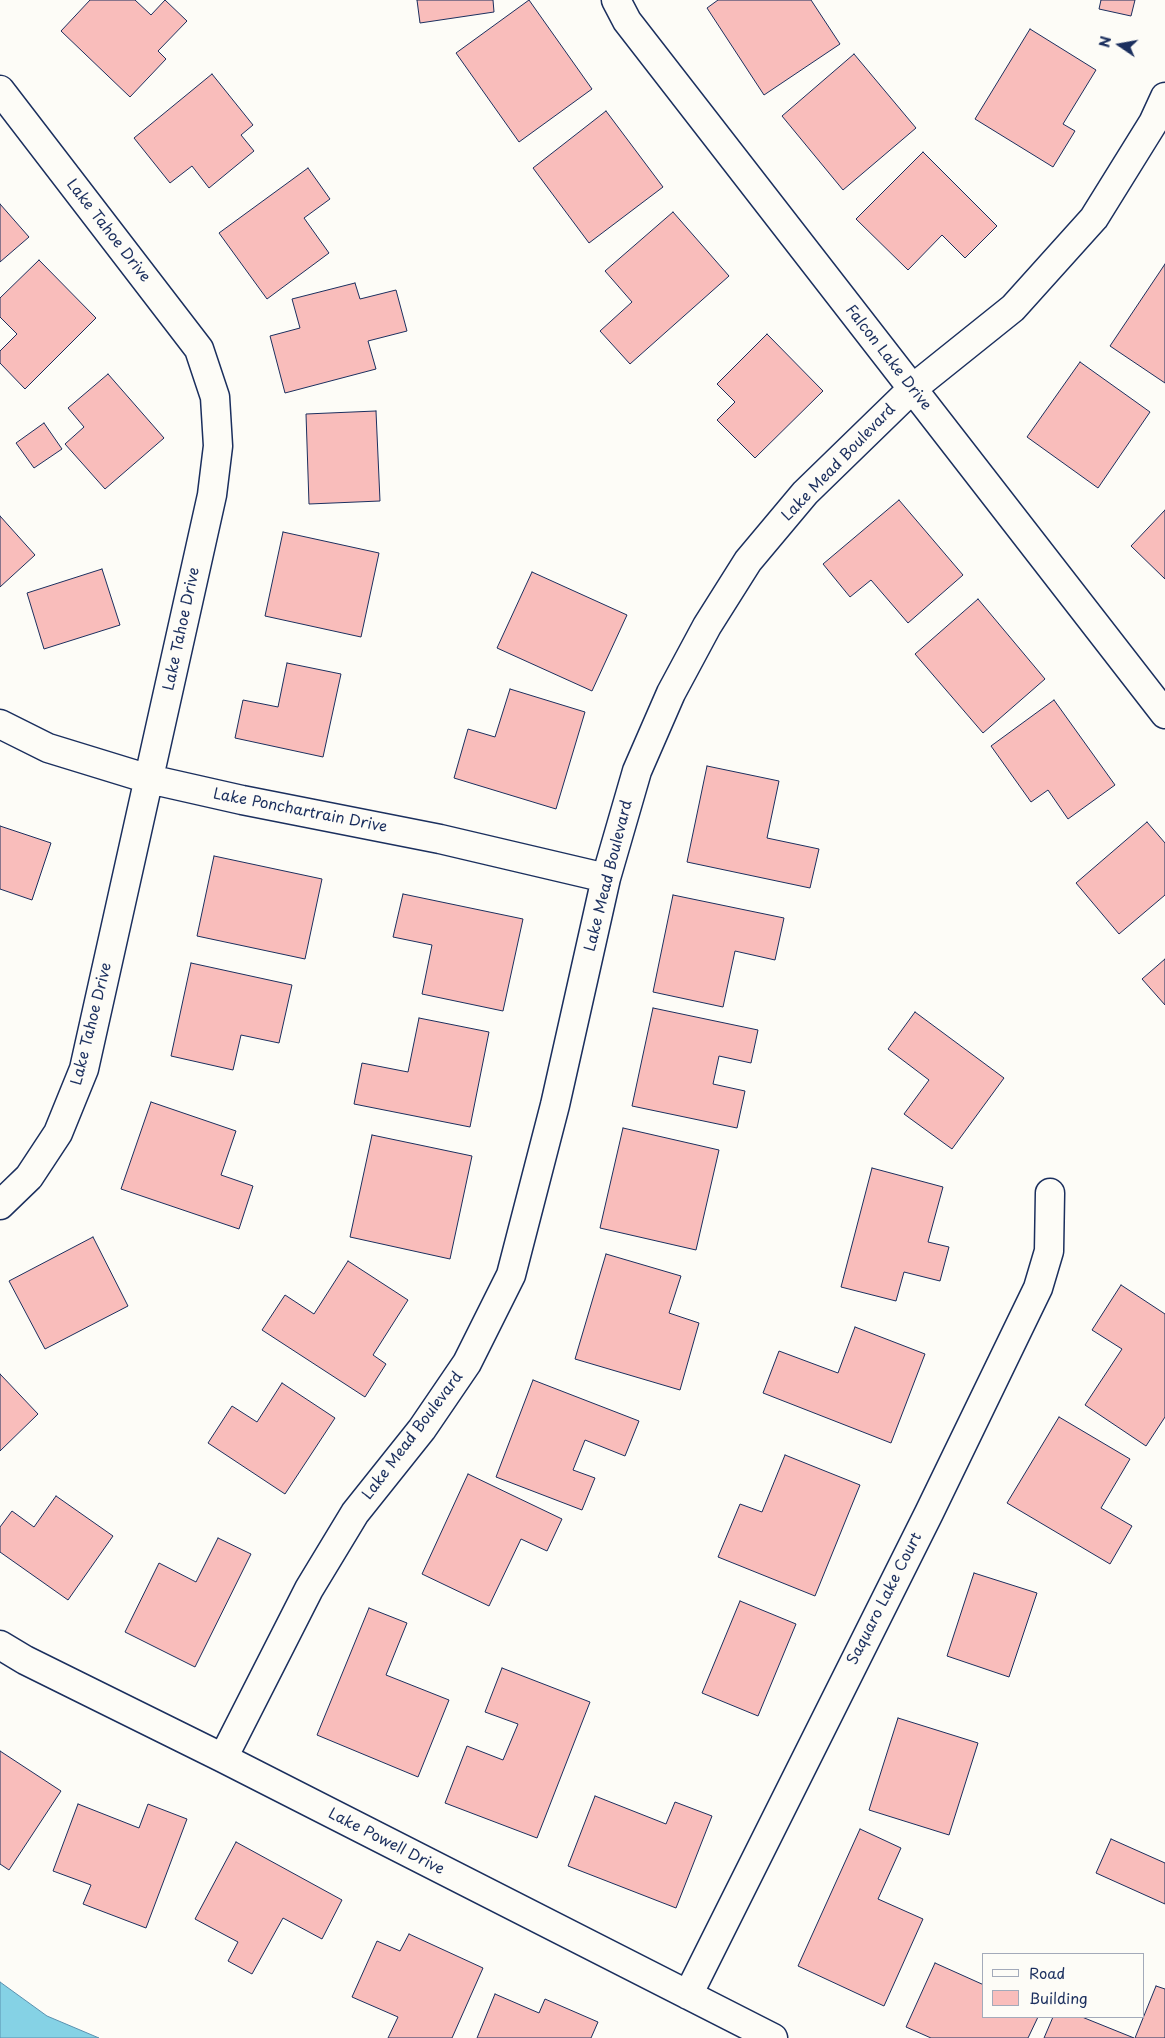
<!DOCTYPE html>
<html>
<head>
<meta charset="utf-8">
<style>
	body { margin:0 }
	#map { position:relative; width:1165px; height:2038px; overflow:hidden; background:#fdfcf7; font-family:"Playpen Sans",sans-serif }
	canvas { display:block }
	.legend { position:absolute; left:982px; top:1953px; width:162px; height:65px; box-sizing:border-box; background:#fdfcf7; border:1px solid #a3aaba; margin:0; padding:6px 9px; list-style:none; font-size:15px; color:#1b2f5e }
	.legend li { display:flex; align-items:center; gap:10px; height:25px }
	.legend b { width:25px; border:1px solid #a3aaba }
	.north { position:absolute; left:1095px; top:20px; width:50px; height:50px; -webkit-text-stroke:4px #fdfcf7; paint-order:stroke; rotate:282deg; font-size:14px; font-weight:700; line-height:20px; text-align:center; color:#1b2f5e }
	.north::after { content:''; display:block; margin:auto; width:18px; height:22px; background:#1b2f5e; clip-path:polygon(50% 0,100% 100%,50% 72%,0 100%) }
</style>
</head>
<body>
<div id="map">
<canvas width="1165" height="2038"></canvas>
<ul class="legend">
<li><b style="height:6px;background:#fdfcf7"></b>Road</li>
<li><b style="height:14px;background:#f9bdbb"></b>Building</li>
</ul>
<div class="north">N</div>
</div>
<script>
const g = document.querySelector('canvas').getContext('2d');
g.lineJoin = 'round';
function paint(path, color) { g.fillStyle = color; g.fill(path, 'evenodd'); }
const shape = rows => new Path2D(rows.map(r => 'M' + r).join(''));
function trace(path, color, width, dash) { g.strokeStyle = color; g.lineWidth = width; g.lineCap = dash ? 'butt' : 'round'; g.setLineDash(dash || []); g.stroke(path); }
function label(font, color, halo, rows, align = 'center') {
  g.font = font + ' "Playpen Sans",sans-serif'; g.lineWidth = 4.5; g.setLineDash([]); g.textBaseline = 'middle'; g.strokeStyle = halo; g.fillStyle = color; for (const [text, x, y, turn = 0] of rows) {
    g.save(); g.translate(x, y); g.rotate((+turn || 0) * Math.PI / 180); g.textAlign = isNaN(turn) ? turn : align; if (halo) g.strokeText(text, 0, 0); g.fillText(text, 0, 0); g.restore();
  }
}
const water = shape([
	[0,1982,47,2016,99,2038,0,2038,0,1982]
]);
const building = shape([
	[90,0,135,0,151,15,165,0,187,21,158,51,166,59,130,97,61,31,90,0],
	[417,0,493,0,494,12,420,23,417,0],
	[529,0,592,89,519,142,456,53,529,0],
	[718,0,811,0,840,44,764,95,707,8,718,0],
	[1101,0,1135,0,1131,16,1099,9,1101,0],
	[1030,29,1096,70,1063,124,1075,131,1053,167,975,119,1030,29],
	[854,54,916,128,843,190,782,116,854,54],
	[212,74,253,125,241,135,254,151,209,188,192,166,170,183,134,138,212,74],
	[606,111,663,187,589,243,533,168,606,111],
	[923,152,997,226,965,258,942,235,908,270,856,219,923,152],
	[308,168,330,199,304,218,329,253,267,299,219,233,308,168],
	[0,204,29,237,0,262,0,204],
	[673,212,729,276,630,364,600,331,632,302,605,271,673,212],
	[39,260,96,318,25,389,0,363,0,351,17,334,0,317,0,298,39,260],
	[1165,264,1165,383,1110,346,1165,264],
	[355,283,360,299,396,290,407,331,368,341,376,369,285,393,270,336,300,328,292,299,355,283],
	[767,334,823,391,755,458,717,420,735,402,717,384,767,334],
	[1080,362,1150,412,1098,488,1027,437,1080,362],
	[108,374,164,438,105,489,65,444,84,427,68,408,108,374],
	[376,411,380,501,309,504,306,414,376,411],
	[44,423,62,449,34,468,16,443,44,423],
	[899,500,963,575,908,623,871,580,850,597,823,564,899,500],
	[1165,510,1165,579,1131,546,1165,510],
	[0,516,35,555,0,587,0,516],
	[283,532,379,553,361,637,265,616,283,532],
	[102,569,120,625,44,649,27,593,102,569],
	[532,572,627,615,592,691,497,648,532,572],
	[978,599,1045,679,983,733,915,654,978,599],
	[287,663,341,674,323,757,235,738,243,700,278,707,287,663],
	[510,689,585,712,556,809,454,778,468,729,495,737,510,689],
	[1054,700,1115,785,1068,819,1048,790,1031,802,991,746,1054,700],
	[707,766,779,781,767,838,819,849,810,888,687,862,707,766],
	[1147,822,1165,843,1165,895,1119,934,1076,883,1147,822],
	[0,826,51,843,32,900,0,889,0,826],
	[214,856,322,879,305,959,197,936,214,856],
	[403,894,523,919,503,1011,422,994,432,945,393,937,403,894],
	[673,895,784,918,775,960,735,951,723,1007,653,992,673,895],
	[1165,959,1165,1005,1142,979,1165,959],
	[191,963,292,985,279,1043,241,1035,233,1070,171,1056,191,963],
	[653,1008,758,1030,751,1063,719,1056,713,1084,745,1091,737,1128,632,1106,653,1008],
	[915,1012,1004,1078,952,1149,904,1114,929,1080,888,1049,915,1012],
	[419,1018,489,1032,470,1127,354,1104,362,1063,408,1072,419,1018],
	[151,1102,236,1131,221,1175,253,1186,239,1229,121,1189,151,1102],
	[623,1128,719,1150,696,1250,600,1228,623,1128],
	[372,1135,472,1156,450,1259,350,1237,372,1135],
	[872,1168,943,1187,928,1242,949,1247,940,1281,904,1272,896,1301,841,1287,872,1168],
	[93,1237,128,1306,45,1349,9,1281,93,1237],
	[606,1254,681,1276,669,1313,699,1323,680,1390,575,1359,606,1254],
	[348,1261,408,1300,373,1355,386,1364,365,1397,262,1330,285,1295,314,1314,348,1261],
	[1121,1285,1165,1314,1165,1417,1146,1446,1085,1405,1122,1349,1092,1330,1121,1285],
	[855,1327,925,1354,891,1443,763,1393,779,1351,838,1373,855,1327],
	[0,1374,38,1414,0,1451,0,1374],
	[533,1380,639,1421,625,1456,585,1440,573,1470,595,1478,582,1510,496,1477,533,1380],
	[282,1383,335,1418,285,1494,208,1443,232,1406,257,1422,282,1383],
	[1059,1417,1130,1459,1101,1508,1132,1526,1110,1564,1007,1503,1059,1417],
	[785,1455,860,1485,815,1596,718,1557,740,1504,762,1512,785,1455],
	[468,1474,562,1519,547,1551,521,1539,489,1606,422,1574,468,1474],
	[56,1496,113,1536,68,1600,0,1552,0,1527,12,1511,34,1527,56,1496],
	[218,1538,251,1554,195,1667,125,1632,159,1563,196,1582,218,1538],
	[974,1573,1037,1593,1009,1677,947,1656,974,1573],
	[740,1601,796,1624,758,1716,702,1693,740,1601],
	[369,1608,407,1623,386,1675,449,1700,418,1777,317,1735,369,1608],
	[502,1668,590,1702,537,1838,445,1803,467,1746,503,1760,518,1724,485,1712,502,1668],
	[898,1718,978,1743,949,1835,869,1810,898,1718],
	[0,1751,61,1791,9,1870,0,1864,0,1751],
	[595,1796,666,1824,675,1802,712,1816,676,1908,568,1866,595,1796],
	[78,1804,139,1828,148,1804,187,1819,146,1928,83,1904,91,1885,53,1871,78,1804],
	[860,1829,901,1848,878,1899,923,1919,884,2006,798,1966,860,1829],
	[1111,1839,1165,1863,1165,1904,1096,1873,1111,1839],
	[236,1842,342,1900,322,1939,283,1918,252,1974,228,1961,238,1942,195,1919,236,1842],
	[409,1934,483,1968,452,2038,388,2038,398,2017,352,1997,377,1941,400,1951,409,1934],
	[935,1963,984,1985,984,2017,1038,2017,1028,2038,931,2038,906,2027,935,1963],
	[1156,1986,1165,1989,1165,2038,1135,2038,1156,1986],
	[495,1994,539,2013,545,1999,598,2022,591,2038,477,2038,495,1994],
	[1053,2017,1082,2017,1134,2038,1044,2038,1053,2017]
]);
const street = shape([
	[616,0,627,21,1165,714],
	[0,90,199,349,215,397,218,446,212,495,84,1069,58,1133,29,1177,0,1205],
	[0,724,48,748,149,779,242,800,440,839,606,878],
	[0,1645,25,1660,223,1758,773,2038],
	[223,1758,309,1589,355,1513,422,1429,467,1363,511,1275,555,1105,606,878,637,771,671,693,707,626,748,561,805,493,912,389,1013,308,1094,218,1153,123,1165,97],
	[688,1995,929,1513,1038,1288,1049,1251,1050,1193]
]);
const streetNames = [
	["Lake Tahoe Drive",108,231,52],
	["Falcon Lake Drive",888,358,52],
	["Lake Mead Boulevard",839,463,-46],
	["Lake Tahoe Drive",182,629,-78],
	["Lake Ponchartrain Drive",300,811,11],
	["Lake Mead Boulevard",609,876,-76],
	["Lake Tahoe Drive",92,1024,-76],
	["Lake Mead Boulevard",413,1436,-53],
	["Saquaro Lake Court",885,1599,-63],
	["Lake Powell Drive",386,1842,27]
];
paint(water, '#85d2e5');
trace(water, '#5b91af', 1);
paint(building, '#f9bdbb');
trace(building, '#1b2f5e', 1);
trace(street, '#1b2f5e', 31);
trace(street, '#fdfcf7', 28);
label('15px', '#1b2f5e', '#fdfcf7', streetNames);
</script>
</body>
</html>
